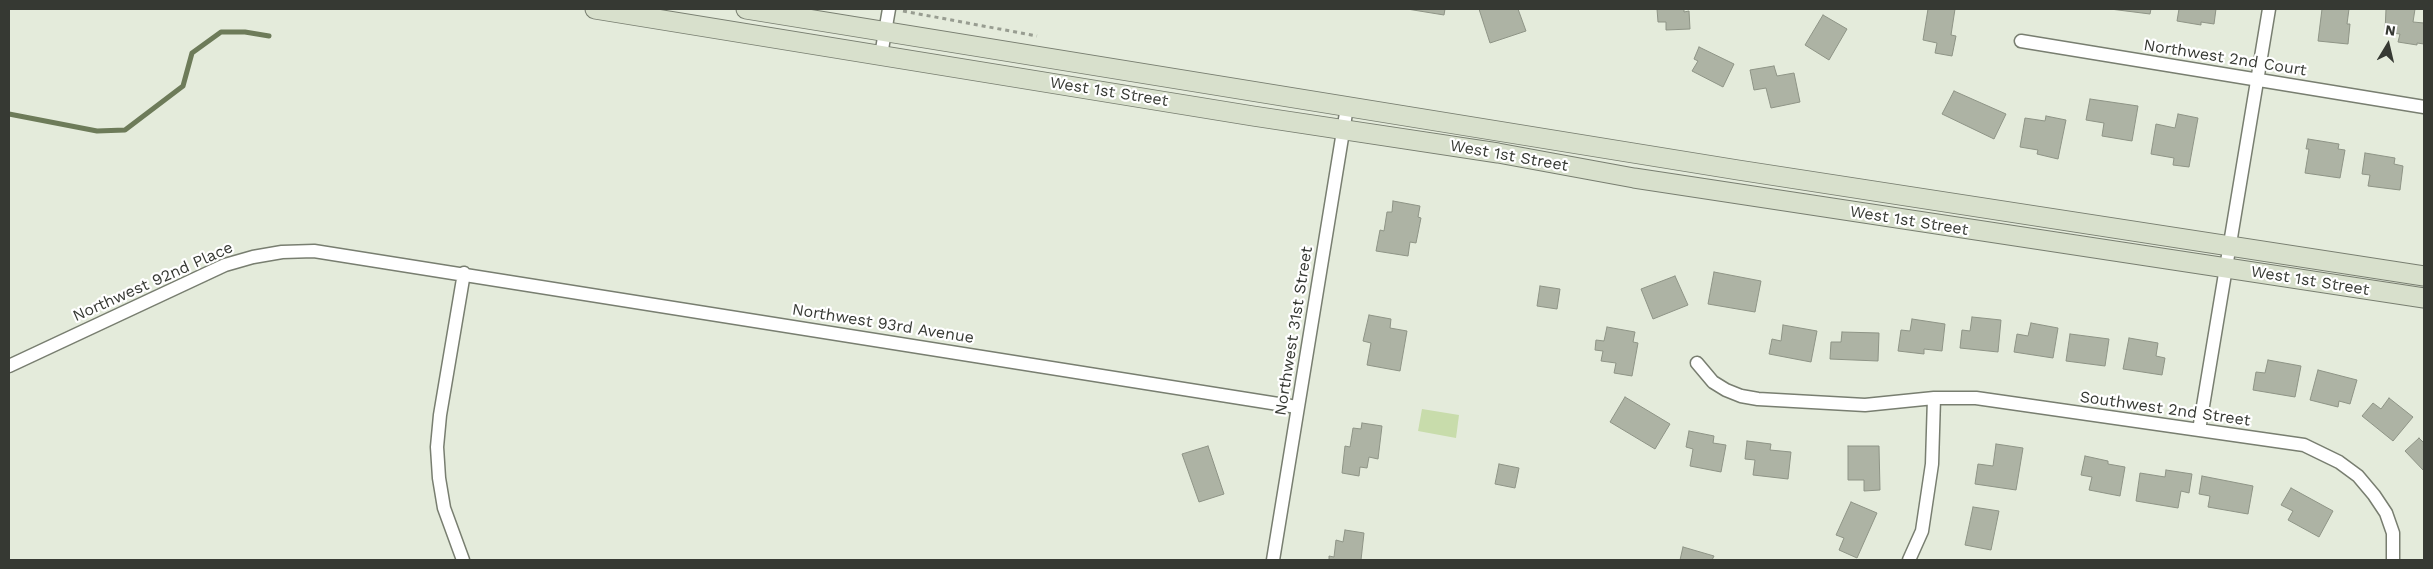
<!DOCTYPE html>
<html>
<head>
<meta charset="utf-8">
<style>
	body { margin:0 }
	#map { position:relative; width:2433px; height:569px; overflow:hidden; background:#e4ebdb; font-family:"Work Sans",sans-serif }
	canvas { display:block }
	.frame { position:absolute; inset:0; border:10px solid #363933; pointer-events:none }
	.north { position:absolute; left:2363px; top:20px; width:50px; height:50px; -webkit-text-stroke:4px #fff; paint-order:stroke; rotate:9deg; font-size:14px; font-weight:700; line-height:20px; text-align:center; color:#363933 }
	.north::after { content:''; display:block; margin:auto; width:18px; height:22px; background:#363933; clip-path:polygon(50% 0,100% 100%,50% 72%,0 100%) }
</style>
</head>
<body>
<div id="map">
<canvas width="2433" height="569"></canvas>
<div class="frame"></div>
<div class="north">N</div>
</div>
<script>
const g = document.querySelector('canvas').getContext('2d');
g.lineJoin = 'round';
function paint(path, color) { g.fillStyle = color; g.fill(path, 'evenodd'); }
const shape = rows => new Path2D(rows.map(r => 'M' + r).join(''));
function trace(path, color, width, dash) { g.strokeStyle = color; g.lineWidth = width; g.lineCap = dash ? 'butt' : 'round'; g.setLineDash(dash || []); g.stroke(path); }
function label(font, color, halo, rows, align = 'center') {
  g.font = font + ' "Work Sans",sans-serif'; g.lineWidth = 4.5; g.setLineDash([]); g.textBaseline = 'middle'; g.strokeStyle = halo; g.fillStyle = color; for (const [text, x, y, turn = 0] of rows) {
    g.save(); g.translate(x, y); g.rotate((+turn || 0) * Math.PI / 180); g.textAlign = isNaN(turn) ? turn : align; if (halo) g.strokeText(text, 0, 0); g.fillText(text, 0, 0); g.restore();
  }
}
const green = shape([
	[1422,409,1459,415,1456,438,1418,431]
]);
const stream = shape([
	[9,114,97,131,125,130,183,86,192,53,221,32,245,32,269,36]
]);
const building = shape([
	[1407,9,1445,9,1444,15,1407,9],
	[1479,9,1518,9,1526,31,1490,43,1479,9],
	[1657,9,1684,9,1684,12,1689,11,1690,29,1666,30,1666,22,1658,22,1657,9],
	[1928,9,1955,9,1951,35,1956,36,1952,56,1935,53,1937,43,1923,40,1928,9],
	[2110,9,2151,9,2150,14,2110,9],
	[2179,9,2216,9,2214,24,2201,22,2201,25,2177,21,2179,9],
	[2322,9,2349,9,2347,24,2350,24,2348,44,2318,41,2322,9],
	[2386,9,2415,9,2413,22,2424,23,2424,44,2417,43,2417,45,2398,42,2400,34,2385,32,2386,9],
	[1823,15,1847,29,1829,60,1805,45,1823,15],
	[1699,47,1734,64,1723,87,1692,71,1698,61,1694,59,1699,47],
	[1774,66,1777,76,1794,73,1800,102,1771,108,1766,88,1754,90,1750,70,1774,66],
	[1954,91,2006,114,1994,139,1942,114,1954,91],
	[2090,99,2138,106,2132,141,2102,136,2104,123,2086,120,2090,99],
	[2178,114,2198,118,2189,167,2173,165,2174,158,2151,154,2156,124,2175,128,2178,114],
	[2046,116,2066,120,2058,159,2037,154,2038,150,2020,147,2025,118,2045,121,2046,116],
	[2308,139,2339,144,2338,149,2345,150,2340,178,2305,173,2309,149,2306,149,2308,139],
	[2365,153,2395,158,2394,164,2403,166,2400,190,2368,186,2370,175,2362,174,2365,153],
	[1393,201,1420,206,1418,217,1421,218,1416,243,1410,242,1408,256,1376,251,1380,230,1384,231,1387,212,1392,212,1393,201],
	[1714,272,1761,281,1755,312,1708,304,1714,272],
	[1675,276,1688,305,1653,319,1641,289,1675,276],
	[1540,286,1560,289,1557,309,1537,306,1540,286],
	[1369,315,1391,319,1390,328,1407,331,1400,371,1367,365,1371,343,1363,341,1369,315],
	[1972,317,2001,320,1998,352,1960,348,1962,330,1970,331,1972,317],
	[1912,319,1945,324,1942,351,1924,349,1924,354,1898,351,1901,330,1910,331,1912,319],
	[2031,323,2058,328,2053,358,2014,352,2017,334,2028,336,2031,323],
	[1783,325,1817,331,1811,362,1769,354,1772,339,1781,341,1783,325],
	[1607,327,1635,332,1633,342,1638,343,1632,376,1614,373,1616,363,1601,361,1603,351,1595,350,1596,340,1604,341,1607,327],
	[1842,332,1879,333,1878,361,1830,359,1831,342,1841,342,1842,332],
	[2070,334,2109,339,2105,366,2066,361,2070,334],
	[2129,338,2158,343,2156,356,2165,358,2162,375,2123,369,2129,338],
	[2268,360,2301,366,2295,397,2253,390,2256,372,2265,373,2268,360],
	[2318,370,2357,380,2350,404,2339,401,2338,407,2310,400,2318,370],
	[1625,397,1670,424,1655,449,1610,422,1625,397],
	[2389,398,2413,417,2393,441,2362,416,2373,403,2381,409,2389,398],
	[1362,423,1382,426,1378,459,1369,457,1367,468,1360,467,1359,476,1342,473,1345,446,1350,447,1353,428,1361,429,1362,423],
	[1689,431,1714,436,1713,443,1726,445,1721,472,1690,466,1693,449,1686,447,1689,431],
	[2419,438,2424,443,2424,471,2405,451,2419,438],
	[1747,441,1771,444,1770,450,1791,452,1788,479,1753,475,1755,460,1745,459,1747,441],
	[1996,444,2023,448,2016,490,1975,484,1978,464,1993,466,1996,444],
	[1208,446,1224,494,1199,502,1182,454,1208,446],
	[1848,446,1879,446,1880,490,1864,491,1864,480,1848,480,1848,446],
	[2085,456,2108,461,2108,464,2125,467,2120,496,2089,490,2092,477,2081,475,2085,456],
	[1499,464,1519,468,1515,488,1495,484,1499,464],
	[2166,470,2192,474,2189,493,2181,491,2178,508,2136,501,2140,473,2165,477,2166,470],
	[2202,476,2253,486,2248,514,2208,507,2210,496,2199,494,2202,476],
	[2291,488,2333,511,2319,537,2288,520,2293,511,2281,505,2291,488],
	[1851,502,1877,513,1857,558,1839,550,1844,538,1836,535,1851,502],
	[1973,507,1999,511,1991,550,1965,545,1973,507],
	[1345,530,1364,533,1361,560,1329,560,1329,556,1334,557,1336,540,1343,542,1345,530],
	[1683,547,1714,556,1712,560,1680,560,1683,547]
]);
const path = shape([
	[903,11,1037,36]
]);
const minor = shape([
	[2021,41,2424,107],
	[881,55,889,9],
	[1697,363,1713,382,1726,390,1741,396,1758,399,1865,405,1934,398,1976,398,2304,445,2339,462,2358,476,2374,495,2386,513,2393,533,2393,560],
	[9,366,225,265,253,257,282,252,314,251,1297,407],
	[2199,430,2269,9],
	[463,560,444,508,439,478,437,447,440,415,464,273],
	[1273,560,1347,107],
	[1909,560,1922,531,1932,464,1934,398]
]);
const secondary = shape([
	[595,9,1253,116,1498,153,1634,178,2424,298],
	[746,9,1738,170,2424,276]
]);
const streetNames = [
	["Northwest 2nd Court",2225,58,9],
	["West 1st Street",1109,92,9],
	["West 1st Street",1509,156,10],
	["West 1st Street",1909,221,9],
	["West 1st Street",2310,281,9],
	["Northwest 92nd Place",153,282,-24],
	["Northwest 93rd Avenue",883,324,9],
	["Northwest 31st Street",1294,331,-81],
	["Southwest 2nd Street",2165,409,8]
];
paint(green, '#c8dcab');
trace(stream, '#6d7b59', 5);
paint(building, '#adb3a4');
trace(building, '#8e9486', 1);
trace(minor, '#787e70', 15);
trace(secondary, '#787e70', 21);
trace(path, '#989d91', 3, [4, 4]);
trace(minor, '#fff', 12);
trace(secondary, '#d8e0cc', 19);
label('16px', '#363933', '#fff', streetNames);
</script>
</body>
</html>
